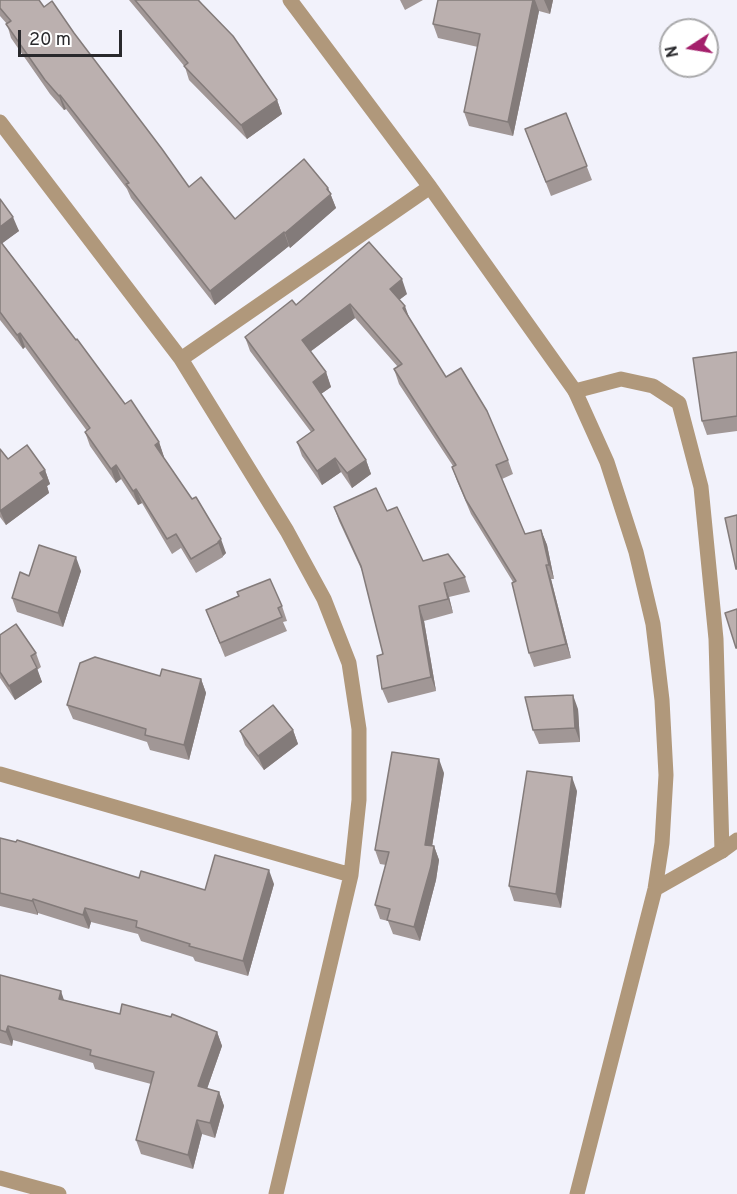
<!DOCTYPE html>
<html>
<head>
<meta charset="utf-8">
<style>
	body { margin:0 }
	#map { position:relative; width:737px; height:1194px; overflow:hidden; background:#f2f2fb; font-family:Overpass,sans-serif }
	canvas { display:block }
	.north { position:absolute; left:659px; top:18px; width:60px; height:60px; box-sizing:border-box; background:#fff; border:2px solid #a9a9ab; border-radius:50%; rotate:258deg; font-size:16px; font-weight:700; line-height:24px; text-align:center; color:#29292c }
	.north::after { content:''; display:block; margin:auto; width:21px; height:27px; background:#a41f6b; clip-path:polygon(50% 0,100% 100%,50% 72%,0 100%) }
	.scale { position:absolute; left:18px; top:30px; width:104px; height:27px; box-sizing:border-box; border:3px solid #29292c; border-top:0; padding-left:8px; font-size:18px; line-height:21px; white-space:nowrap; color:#29292c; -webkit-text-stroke:4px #fff; paint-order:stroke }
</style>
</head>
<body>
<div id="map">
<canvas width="737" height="1194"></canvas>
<div class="north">N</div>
<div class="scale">20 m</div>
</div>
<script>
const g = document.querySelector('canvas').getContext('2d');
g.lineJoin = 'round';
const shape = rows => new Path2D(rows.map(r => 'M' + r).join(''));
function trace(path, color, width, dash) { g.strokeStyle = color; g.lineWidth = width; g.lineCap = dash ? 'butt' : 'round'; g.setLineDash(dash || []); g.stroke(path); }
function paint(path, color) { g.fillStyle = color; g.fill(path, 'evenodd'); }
const service = shape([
	[575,391,621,379,653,386,679,403,701,487,716,639,722,851]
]);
const minor = shape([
	[290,0,430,187,575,391,607,462,636,552,653,624,662,700,666,775,662,843,655,889,577,1194],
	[0,122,181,359,287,531,324,599,349,663,359,729,359,800,351,875,276,1194],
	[181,359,430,187],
	[0,774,351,875],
	[655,889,722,851,737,840],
	[0,1178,59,1194]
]);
const wall = shape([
	[0,0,44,7,74,33,189,187,235,219,328,188,336,208,290,248,289,246,215,305,131,198,127,189,66,109,64,110,50,94,11,38,7,24,0,16],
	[129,0,199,0,277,100,282,114,247,139,189,80,185,67],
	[400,0,423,0,405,10],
	[438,0,553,0,550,14,539,11,513,136,469,126,464,112,478,47,438,38,433,24],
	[566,113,592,180,551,196,525,129],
	[0,199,19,231,2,243,125,404,159,442,164,457,163,457,226,553,223,556,223,557,196,573,181,548,172,554,142,503,138,505,121,479,116,483,90,446,85,432,87,431,25,347,23,349,0,320],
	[407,294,399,300,409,319,446,377,508,460,513,474,502,479,525,534,541,530,547,545,554,579,551,579,571,658,534,667,529,653,513,582,471,514,457,481,452,467,453,466,399,384,394,369,398,367,355,318,310,352,326,372,331,387,321,394,366,460,371,474,352,488,341,472,322,485,302,456,297,442,311,432,250,351,245,337,296,305],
	[737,352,737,431,707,435,702,421],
	[0,449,8,459,45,470,50,484,47,486,49,493,6,525,0,517],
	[334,507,387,511,423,561,465,577,470,592,449,597,453,613,424,621,436,691,388,703,382,689,383,654,363,573,339,521],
	[81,571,63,627,17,612,12,598,29,576],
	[237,592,282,606,287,621,283,622,287,631,225,657,206,610,238,596],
	[0,635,36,653,41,667,37,670,42,682,15,700,0,678],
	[160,676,201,679,206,693,189,760,150,750,147,742,73,719,67,705],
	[578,709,580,742,539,744,533,730],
	[293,730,298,744,264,770,245,745,240,731],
	[444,773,432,846,434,846,439,860,436,880,420,941,393,934,388,921,380,919,375,905,386,865,380,864,375,850],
	[577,791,561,908,514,901,509,886],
	[0,838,139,878,205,890,274,884,248,976,195,961,193,957,141,941,138,934,91,922,89,929,38,913,38,915,0,906],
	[0,975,64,1000,120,1014,217,1032,222,1046,207,1089,219,1092,224,1106,215,1138,202,1134,193,1169,141,1154,136,1140,151,1084,95,1069,93,1063,13,1040,12,1046,0,1043]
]);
const shadedWall = shape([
	[533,0,535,0,539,11,513,136,508,122],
	[544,0,553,0,550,14],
	[60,95,66,109,64,110,59,96],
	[277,100,282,114,247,139,241,125],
	[328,188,336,208,290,248,285,233],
	[13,217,19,231,0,245,0,227],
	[284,232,289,246,215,305,210,291],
	[402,279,407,294,395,303,390,289],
	[350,304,355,318,307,354,302,340],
	[405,306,410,320,403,308],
	[20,333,25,347,23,349,17,335],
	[326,372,331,387,318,396,313,382],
	[159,442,164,457,160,459,155,445],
	[335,458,341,472,322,485,317,471],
	[366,460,371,474,352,488,347,473],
	[116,465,121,479,116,483,111,469],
	[45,470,50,484,47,486,49,493,6,525,0,511],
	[136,489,142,503,138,505,133,491],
	[541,530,547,545,554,579,549,565],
	[221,539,226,553,223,556,218,542],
	[76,557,81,571,63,627,58,613],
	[546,565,551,579,571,658,566,644],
	[444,583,449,597,453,613,448,599],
	[419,606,424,621,436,691,431,677],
	[37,668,42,682,15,700,9,686],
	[201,679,206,693,189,760,184,745],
	[573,695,578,709,580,742,575,728],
	[293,730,298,744,264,770,258,756],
	[439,759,444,773,430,859,425,845],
	[572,777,577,791,561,908,556,894],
	[434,846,439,860,436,880,420,941,414,927],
	[269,870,274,884,248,976,243,961],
	[33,899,38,913,38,915,32,901],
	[85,908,91,922,89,929,83,915],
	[61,991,66,1006,59,999],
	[8,1026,13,1040,12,1046,6,1032],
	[217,1032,222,1046,203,1100,198,1086],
	[219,1092,224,1106,215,1138,210,1123],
	[197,1120,202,1134,193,1169,188,1155]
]);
const building = shape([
	[0,0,39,0,44,7,52,1,74,33,162,149,189,187,201,177,235,219,304,159,328,188,327,189,331,194,285,233,284,232,210,291,126,184,129,183,60,95,59,96,45,80,6,24,11,21,0,8,0,0],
	[135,0,198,0,233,36,277,100,241,125,184,66,188,63,135,0],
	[438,0,533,0,508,122,464,112,480,34,433,24,438,0],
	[566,113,587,166,546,182,525,129,566,113],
	[0,199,13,217,0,227,0,199],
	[0,241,76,340,77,339,125,404,131,400,159,442,155,445,192,499,196,497,221,539,218,542,218,543,191,559,176,534,167,539,136,489,133,491,116,465,111,469,85,432,90,428,20,333,17,335,0,312,0,241],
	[369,242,402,279,390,289,405,306,403,308,446,377,461,368,487,411,508,460,496,465,525,534,541,530,549,565,546,565,566,644,529,653,512,583,516,581,466,500,452,467,456,465,394,369,402,364,350,304,302,340,326,372,313,382,366,460,347,473,335,458,317,471,297,442,314,430,245,337,292,300,296,305,369,242],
	[737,352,737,416,702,421,693,358,737,352],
	[27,445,45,470,40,473,44,479,0,511,0,449,8,459,27,445],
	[376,488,387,511,397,507,423,561,448,554,465,577,444,583,448,599,419,606,431,677,382,689,377,656,383,654,361,566,334,507,376,488],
	[737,515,737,569,736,569,725,518,737,515],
	[39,545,76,557,58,613,12,598,20,572,29,576,39,545],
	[270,579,282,606,278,608,282,617,220,643,206,610,239,596,237,592,270,579],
	[737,609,737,648,736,648,725,613,737,609],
	[16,624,36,653,31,656,37,668,9,686,0,672,0,635,16,624],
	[95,657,160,676,162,669,201,679,184,745,145,735,146,729,67,705,80,663,95,657],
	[573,695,575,728,533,730,525,697,573,695],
	[273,705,293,730,258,756,240,731,273,705],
	[392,752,439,759,425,845,434,846,431,866,414,927,387,920,390,909,375,905,389,852,375,850,392,752],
	[527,771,572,777,556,894,509,886,527,771],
	[0,838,16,842,17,840,139,878,141,871,205,890,215,855,269,870,243,961,189,946,190,944,136,927,137,921,85,908,83,915,33,899,32,901,0,893,0,838],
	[0,975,61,991,59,999,120,1014,122,1004,171,1017,172,1014,217,1032,198,1086,219,1092,210,1123,197,1120,188,1155,136,1140,154,1072,90,1055,91,1050,8,1026,6,1032,0,1030,0,975]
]);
trace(service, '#b0987b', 15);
trace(minor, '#b0987b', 15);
paint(wall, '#a19796');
paint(shadedWall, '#837b7a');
paint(building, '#bbb0af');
trace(building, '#837b7a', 1.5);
</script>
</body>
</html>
